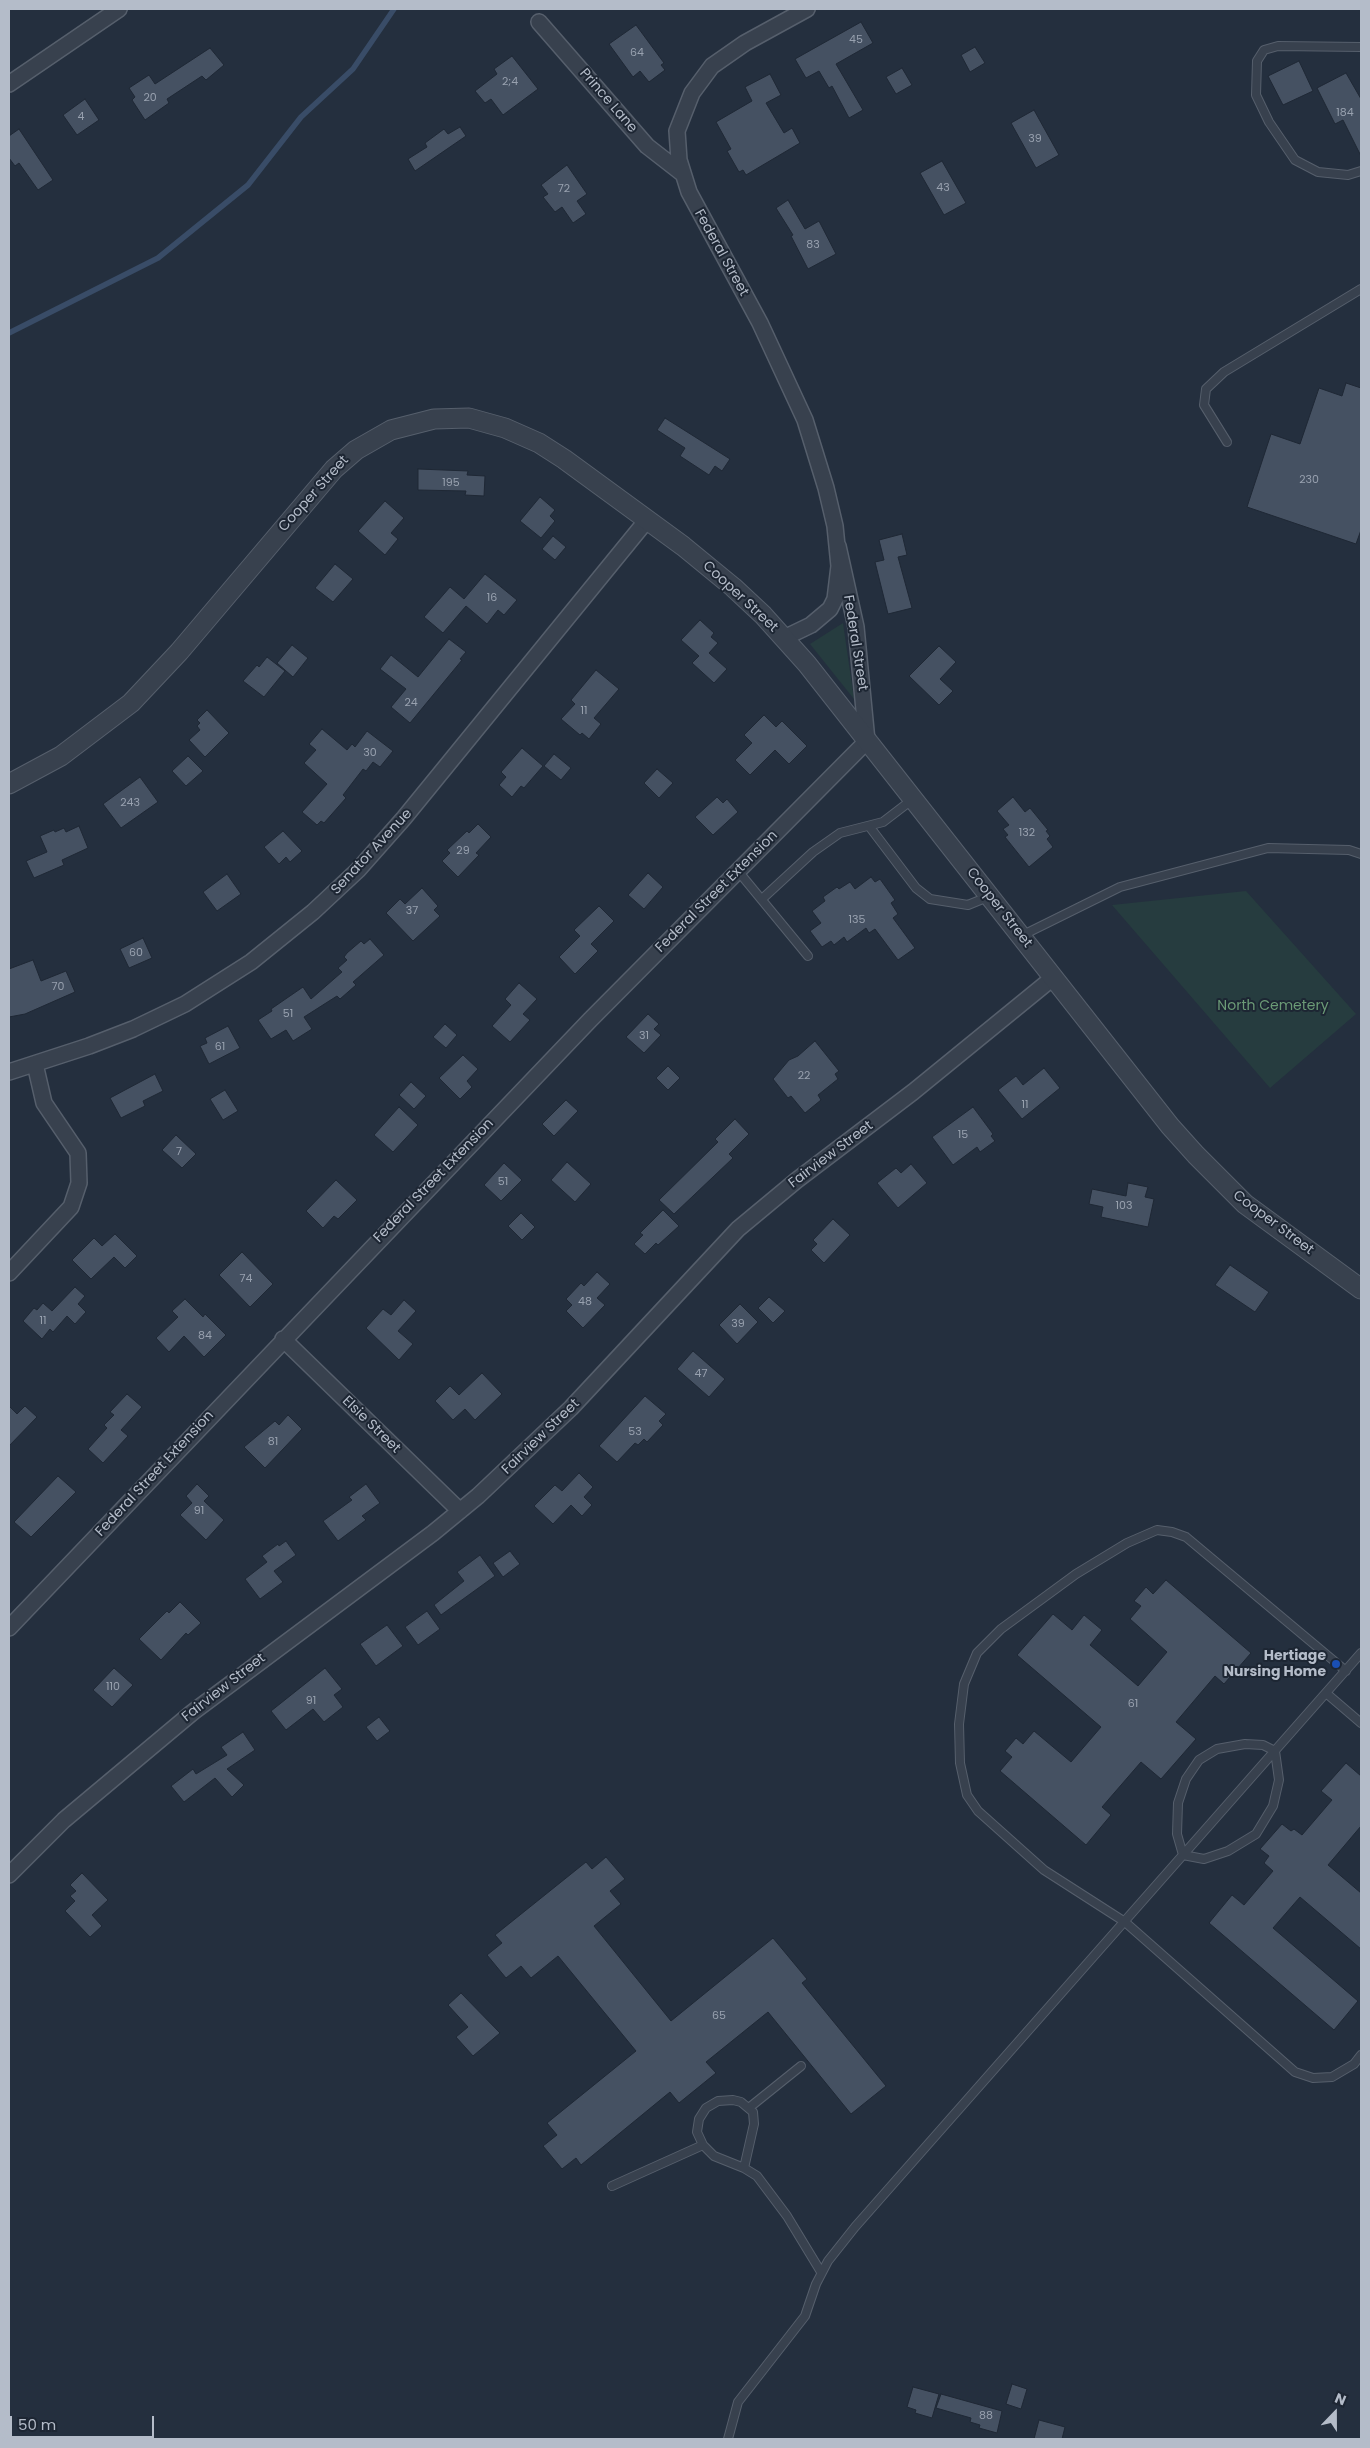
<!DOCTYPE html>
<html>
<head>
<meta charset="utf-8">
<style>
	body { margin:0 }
	#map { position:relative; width:1370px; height:2448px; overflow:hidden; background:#242f3e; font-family:Poppins,sans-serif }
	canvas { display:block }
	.frame { position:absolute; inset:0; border:10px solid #b4bcc9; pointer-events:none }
	.north { position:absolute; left:1310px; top:2388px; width:50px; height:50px; -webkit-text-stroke:4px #1d2633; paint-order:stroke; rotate:22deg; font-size:14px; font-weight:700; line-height:20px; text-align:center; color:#b4bcc9 }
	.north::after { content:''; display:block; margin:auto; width:18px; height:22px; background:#b4bcc9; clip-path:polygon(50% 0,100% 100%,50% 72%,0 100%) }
	.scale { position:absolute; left:10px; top:2416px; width:144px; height:22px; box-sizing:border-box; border:2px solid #b4bcc9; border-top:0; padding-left:6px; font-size:15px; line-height:18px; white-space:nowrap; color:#b4bcc9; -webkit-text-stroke:4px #1d2633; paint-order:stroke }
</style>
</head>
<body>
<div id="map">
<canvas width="1370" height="2448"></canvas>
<div class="frame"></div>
<div class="north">N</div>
<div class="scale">50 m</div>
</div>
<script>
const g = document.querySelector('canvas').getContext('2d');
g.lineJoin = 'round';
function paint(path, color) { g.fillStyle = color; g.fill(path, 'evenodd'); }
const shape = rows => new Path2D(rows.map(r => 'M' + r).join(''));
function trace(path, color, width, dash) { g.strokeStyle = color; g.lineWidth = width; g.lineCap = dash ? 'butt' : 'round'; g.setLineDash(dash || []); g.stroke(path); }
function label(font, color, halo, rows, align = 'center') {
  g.font = font + ' Poppins,sans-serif'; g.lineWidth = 4; g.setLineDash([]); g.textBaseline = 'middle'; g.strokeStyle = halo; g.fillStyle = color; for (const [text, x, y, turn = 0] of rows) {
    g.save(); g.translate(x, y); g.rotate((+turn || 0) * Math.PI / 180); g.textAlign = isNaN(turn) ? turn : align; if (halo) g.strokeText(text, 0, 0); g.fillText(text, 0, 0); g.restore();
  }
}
const green = shape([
	[843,623,854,699,810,644],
	[1246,891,1356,1014,1270,1088,1112,905]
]);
const stream = shape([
	[9,333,158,258,248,185,301,117,353,69,394,9]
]);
const building = shape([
	[861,22,873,43,836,64,863,110,849,118,832,86,829,88,819,71,806,78,795,59,861,22],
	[636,25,664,63,661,65,665,70,649,82,640,71,633,77,609,44,636,25],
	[975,47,985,63,970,72,961,55,975,47],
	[210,48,224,65,206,80,202,76,167,99,169,103,145,120,132,100,135,97,129,88,149,75,155,84,210,48],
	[512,56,538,89,503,115,491,99,485,103,475,91,497,74,494,69,512,56],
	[1299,61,1313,91,1283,105,1268,76,1299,61],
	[902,68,912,85,896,94,886,77,902,68],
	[1346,73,1361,99,1361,156,1343,120,1335,124,1317,88,1346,73],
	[770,74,781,95,766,103,784,133,792,128,800,143,746,175,743,170,739,172,727,151,731,149,716,122,752,101,745,87,770,74],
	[85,99,99,120,77,135,63,115,85,99],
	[1034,110,1059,155,1036,168,1011,123,1034,110],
	[460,127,466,136,415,171,408,159,427,147,425,143,444,129,448,134,460,127],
	[19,129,53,180,38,190,19,163,15,166,9,158,9,136,19,129],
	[942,161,966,203,944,215,920,173,942,161],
	[567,165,587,194,577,201,586,214,573,223,562,207,555,212,543,197,548,194,541,185,567,165],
	[788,200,805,229,819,221,836,254,808,269,791,236,793,235,776,208,788,200],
	[1346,383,1361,388,1361,530,1356,544,1247,507,1271,434,1300,444,1319,388,1342,396,1346,383],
	[665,418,730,459,722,471,715,466,709,475,680,456,685,448,657,430,665,418],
	[418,469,468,471,467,475,485,476,484,496,465,495,466,491,418,490,418,469],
	[540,497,555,510,550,516,555,521,541,538,520,521,540,497],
	[385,501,404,518,391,533,398,539,385,555,358,531,385,501],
	[902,534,907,555,898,557,912,608,888,614,875,562,884,560,879,540,902,534],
	[553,536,566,547,555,560,542,549,553,536],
	[335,564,353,579,333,602,315,588,335,564],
	[485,574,517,600,504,615,498,610,487,624,466,606,443,633,424,617,450,587,464,599,485,574],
	[700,620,714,633,711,637,718,643,709,653,727,669,714,683,692,663,699,656,681,640,700,620],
	[449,639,466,652,460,659,462,660,410,723,391,707,406,689,380,669,391,655,418,677,449,639],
	[292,645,308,658,293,677,277,663,292,645],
	[939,646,956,662,940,679,953,691,939,705,909,676,939,646],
	[267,657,285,671,264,697,243,681,257,665,259,667,267,657],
	[596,670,619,689,594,718,601,724,589,739,582,733,580,735,561,719,575,704,571,700,596,670],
	[207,710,229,733,205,757,189,740,200,730,197,726,200,723,197,720,207,710],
	[764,715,776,727,782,721,807,746,789,764,775,750,750,775,735,760,752,743,744,735,764,715],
	[322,729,347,750,352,744,355,747,367,731,393,751,380,767,373,762,366,771,363,769,343,795,346,798,324,823,321,821,317,825,302,812,327,784,304,763,316,750,309,744,322,729],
	[522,748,543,766,524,788,521,786,512,797,499,785,506,777,501,772,522,748],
	[554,754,571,768,561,780,544,766,554,754],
	[188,756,203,771,186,786,172,771,188,756],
	[657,769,673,783,659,798,644,783,657,769],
	[140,777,158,802,121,828,103,804,140,777],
	[717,797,723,803,727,799,738,812,713,835,695,817,717,797],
	[1013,797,1025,812,1030,808,1048,830,1046,831,1050,836,1047,839,1053,847,1029,867,1005,837,1008,835,1003,829,1009,825,997,811,1013,797],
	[478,824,491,837,476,853,479,855,458,877,442,861,450,853,447,850,467,831,469,833,478,824],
	[79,826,88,848,62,860,64,865,34,878,26,861,47,852,40,836,54,830,55,832,64,828,66,832,79,826],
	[283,831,302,851,290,862,286,857,279,864,264,847,283,831],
	[648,873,663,887,644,909,628,895,648,873],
	[227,874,241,894,217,911,203,892,227,874],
	[871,877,875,882,880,879,895,900,891,903,898,914,893,918,915,948,898,960,875,929,869,933,866,928,847,942,844,937,834,945,831,941,822,947,810,931,821,923,812,911,825,901,823,897,837,887,839,889,850,882,855,889,871,877],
	[422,888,438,906,434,910,440,916,413,941,386,913,400,899,405,904,422,888],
	[599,906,614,921,591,944,598,951,575,974,559,957,580,936,574,930,599,906],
	[143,938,152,958,129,968,120,949,143,938],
	[370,939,384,955,353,982,356,985,340,999,337,996,304,1017,312,1029,293,1041,286,1030,271,1039,258,1020,272,1011,271,1009,303,987,311,999,342,972,338,968,347,960,344,957,347,953,361,941,364,944,370,939],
	[33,960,41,981,66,971,75,992,25,1014,9,1017,9,969,33,960],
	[519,983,537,999,523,1014,530,1020,510,1042,492,1026,511,1005,505,999,519,983],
	[648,1014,659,1024,654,1029,661,1035,644,1053,626,1037,648,1014],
	[445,1024,457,1035,446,1048,433,1037,445,1024],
	[228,1026,240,1048,209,1064,200,1046,207,1043,205,1038,228,1026],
	[815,1041,839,1071,835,1074,838,1079,818,1095,821,1100,805,1113,791,1096,788,1098,773,1079,789,1060,798,1056,815,1041],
	[463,1055,478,1069,467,1081,472,1087,460,1099,439,1078,463,1055],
	[668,1066,680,1078,668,1090,656,1078,668,1066],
	[1044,1068,1060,1088,1022,1119,998,1090,1016,1076,1023,1085,1044,1068],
	[155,1074,163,1091,143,1101,145,1106,121,1118,110,1098,155,1074],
	[411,1082,426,1096,414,1109,399,1095,411,1082],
	[225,1090,238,1111,223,1120,210,1099,225,1090],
	[566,1100,578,1111,554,1136,542,1124,566,1100],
	[399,1107,418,1125,393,1152,374,1135,399,1107],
	[973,1107,993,1134,991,1136,995,1141,980,1152,977,1147,953,1165,932,1137,973,1107],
	[735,1119,749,1134,729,1154,733,1158,674,1214,659,1200,718,1142,715,1139,735,1119],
	[176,1135,196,1154,182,1168,162,1150,176,1135],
	[567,1162,591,1184,575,1202,551,1180,567,1162],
	[504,1163,522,1180,501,1201,484,1185,504,1163],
	[911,1164,927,1183,898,1208,877,1183,896,1168,901,1173,911,1164],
	[336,1180,357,1200,338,1219,334,1216,323,1228,306,1211,336,1180],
	[1128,1183,1148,1187,1145,1197,1154,1199,1148,1227,1101,1217,1103,1207,1089,1204,1092,1189,1126,1196,1128,1183],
	[663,1210,679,1226,658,1245,656,1243,645,1254,634,1244,643,1235,640,1233,663,1210],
	[521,1213,535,1227,522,1240,508,1226,521,1213],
	[833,1219,850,1235,824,1263,811,1250,817,1244,813,1240,833,1219],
	[115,1234,137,1256,125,1268,114,1257,91,1279,72,1260,94,1238,102,1246,115,1234],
	[242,1252,273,1284,250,1307,219,1275,242,1252],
	[1230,1265,1269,1292,1255,1312,1215,1285,1230,1265],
	[597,1272,610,1284,597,1298,605,1305,583,1328,566,1311,572,1305,566,1299,581,1283,584,1286,597,1272],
	[75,1287,85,1296,78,1304,86,1312,75,1324,67,1316,53,1332,50,1329,42,1339,23,1321,34,1308,37,1310,43,1303,52,1311,75,1287],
	[769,1297,785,1311,773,1323,758,1308,769,1297],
	[185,1299,203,1317,205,1314,226,1335,204,1357,184,1336,169,1352,156,1338,178,1317,172,1311,185,1299],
	[404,1300,416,1311,398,1331,413,1344,399,1360,366,1328,383,1309,391,1315,404,1300],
	[740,1304,758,1322,737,1344,719,1325,740,1304],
	[693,1351,725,1379,709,1397,677,1369,693,1351],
	[482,1373,502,1394,475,1420,465,1409,453,1420,435,1401,450,1386,459,1395,482,1373],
	[127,1394,142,1407,121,1430,128,1436,103,1463,88,1449,107,1428,104,1425,114,1415,110,1412,127,1394],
	[645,1396,666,1414,659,1421,663,1425,647,1442,644,1439,638,1445,635,1443,617,1462,599,1446,645,1396],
	[9,1406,17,1414,25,1406,37,1417,9,1446,9,1406],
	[288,1415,302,1429,265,1468,244,1447,275,1421,279,1425,288,1415],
	[579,1473,593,1487,584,1497,592,1505,582,1516,571,1505,553,1524,534,1506,555,1485,562,1491,579,1473],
	[58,1476,76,1492,31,1537,14,1522,58,1476],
	[197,1484,209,1496,204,1501,224,1520,206,1540,180,1515,192,1503,186,1496,197,1484],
	[366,1484,380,1503,362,1516,366,1520,338,1541,323,1521,352,1500,349,1497,366,1484],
	[286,1541,296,1555,274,1571,283,1582,260,1599,245,1579,267,1562,262,1556,278,1544,279,1546,286,1541],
	[510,1551,520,1564,503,1577,493,1563,510,1551],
	[480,1555,495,1576,441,1615,434,1605,464,1581,457,1572,480,1555],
	[1166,1580,1251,1653,1224,1684,1215,1676,1176,1722,1196,1739,1161,1779,1141,1762,1102,1807,1111,1815,1086,1845,1000,1771,1012,1757,1005,1751,1016,1738,1023,1744,1034,1731,1071,1762,1101,1727,1017,1655,1053,1614,1072,1630,1084,1615,1102,1630,1090,1645,1138,1686,1167,1652,1130,1619,1141,1606,1134,1601,1146,1587,1153,1594,1166,1580],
	[180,1602,201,1623,188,1635,186,1633,161,1660,139,1639,167,1611,169,1613,180,1602],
	[427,1611,440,1629,418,1645,405,1627,427,1611],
	[387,1625,403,1646,376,1666,360,1644,387,1625],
	[114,1668,133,1685,112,1707,93,1690,114,1668],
	[325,1668,342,1689,334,1695,343,1707,324,1722,313,1709,286,1730,271,1711,325,1668],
	[379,1717,390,1731,377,1741,366,1727,379,1717],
	[243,1732,255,1750,227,1769,244,1785,232,1797,215,1778,184,1802,171,1786,193,1769,196,1774,227,1755,221,1747,243,1732],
	[1346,1763,1361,1776,1361,1826,1328,1865,1361,1893,1361,1949,1300,1897,1273,1928,1358,2001,1334,2030,1209,1923,1232,1895,1244,1905,1273,1871,1264,1863,1269,1856,1260,1849,1282,1824,1291,1831,1294,1829,1302,1835,1332,1800,1321,1791,1346,1763],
	[606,1857,625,1879,610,1891,621,1904,594,1926,671,2021,773,1938,807,1979,802,1983,886,2086,851,2114,768,2012,706,2062,716,2073,679,2103,670,2092,581,2165,576,2158,562,2169,543,2146,557,2135,547,2123,636,2051,558,1956,531,1978,521,1966,506,1978,487,1955,502,1943,495,1935,586,1862,592,1869,606,1857],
	[82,1873,108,1900,92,1915,102,1926,90,1937,65,1911,75,1901,70,1896,76,1891,70,1885,82,1873],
	[461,1993,500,2033,473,2056,456,2037,468,2027,448,2005,461,1993],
	[1012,2384,1027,2389,1021,2409,1006,2404,1012,2384],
	[913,2387,939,2394,932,2418,915,2413,916,2410,907,2407,913,2387],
	[941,2394,1002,2411,997,2433,979,2428,980,2425,970,2422,971,2418,936,2408,941,2394],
	[1039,2420,1065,2427,1062,2439,1034,2439,1039,2420]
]);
const service = shape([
	[1361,47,1278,46,1264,50,1257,61,1256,95,1269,122,1295,160,1318,172,1348,175,1361,171],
	[1227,442,1204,405,1206,389,1224,372,1361,289],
	[869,826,916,888,930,899,968,905,990,896],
	[738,871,808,956],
	[762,899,813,852,840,833,883,822,913,799],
	[1021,936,1120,887,1268,848,1349,850,1361,854],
	[1346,1671,1186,1537,1172,1532,1157,1530,1127,1543,1076,1574,1001,1629,977,1653,964,1684,959,1724,960,1763,967,1795,978,1811,1044,1870,1125,1922,1295,2072,1313,2078,1332,2077,1354,2064,1361,2055],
	[1326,1693,1361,1723],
	[1245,1744,1263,1745,1275,1751,1279,1780,1273,1806,1256,1834,1228,1851,1204,1859,1183,1855,1177,1834,1178,1803,1186,1779,1199,1760,1217,1749,1245,1744],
	[750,2107,801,2066],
	[744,2168,754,2124,753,2112,741,2102,733,2100,718,2101,706,2108,699,2119,697,2132,703,2145,714,2156,744,2168,757,2176,787,2216,821,2272],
	[612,2186,703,2145],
	[728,2439,738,2402,805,2316,816,2284,828,2261,855,2227,1361,1653]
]);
const minor = shape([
	[539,22,647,146,683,174],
	[9,84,119,9],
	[784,638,811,625,830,609,835,599,839,566,835,526,826,488,805,420,760,323,689,192,679,160,677,131,692,93,712,66,745,43,807,9],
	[9,1072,89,1046,133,1029,185,1004,251,962,313,912,358,870,404,818,647,520],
	[9,1273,71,1207,79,1183,78,1153,44,1103,35,1064],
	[283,1339,460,1511],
	[9,1628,590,1020,867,741,856,627,838,546],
	[9,1875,64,1820,193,1712,433,1533,478,1496,571,1408,738,1229,797,1180,913,1092,1054,977]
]);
const tertiary = shape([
	[9,784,61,756,131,703,179,652,334,469,356,450,391,430,434,419,469,418,505,428,539,443,564,459,683,546,733,587,763,615,807,664,1170,1126,1196,1155,1245,1204,1361,1289]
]);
const markers = [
	[1336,1664,5,"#1a4fb4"]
];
const numberNames = [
	["45",856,40],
	["64",637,53],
	["2;4",510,82],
	["20",150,98],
	["184",1345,113],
	["4",81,117],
	["39",1035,139],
	["43",943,188],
	["72",564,189],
	["83",813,245],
	["230",1309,480],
	["195",451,483],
	["16",492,598],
	["24",411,703],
	["11",584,711],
	["30",370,753],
	["243",130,803],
	["132",1027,833],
	["29",463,851],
	["37",412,911],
	["135",857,920],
	["60",136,953],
	["70",58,987],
	["51",288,1014],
	["31",644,1036],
	["61",220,1047],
	["22",804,1076],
	["11",1025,1105],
	["15",963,1135],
	["7",179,1152],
	["51",503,1182],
	["103",1124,1206],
	["74",246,1279],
	["48",585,1302],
	["11",43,1321],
	["39",738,1324],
	["84",205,1336],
	["47",701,1374],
	["53",635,1432],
	["81",273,1442],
	["91",199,1511],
	["110",113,1687],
	["91",311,1701],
	["61",1133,1704],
	["65",719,2016],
	["88",986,2416]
];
const streetNames = [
	["Prince Lane",608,101,49],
	["Federal Street",721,253,61],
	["Cooper Street",314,494,-48],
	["Cooper Street",740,597,43],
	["Federal Street",855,643,81],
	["Senator Avenue",372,852,-47],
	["Federal Street Extension",717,892,-45],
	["Cooper Street",999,908,52],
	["Fairview Street",831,1155,-37],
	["Federal Street Extension",434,1181,-46],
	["Cooper Street",1273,1223,37],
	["Elsie Street",371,1425,44],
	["Fairview Street",541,1437,-44],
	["Federal Street Extension",155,1474,-47],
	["Fairview Street",224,1688,-38]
];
const parkNames = [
	["North Cemetery",1273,1006]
];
const poiNames = [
	["Hertiage",1326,1656],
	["Nursing Home",1326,1672]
];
paint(green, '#263c3f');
trace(stream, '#394c67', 5.5);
paint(building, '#455162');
trace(building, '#1f2835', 1);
trace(service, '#565f6c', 10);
trace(minor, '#565f6c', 18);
trace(tertiary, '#565f6c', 21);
trace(service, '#38414e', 8);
trace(minor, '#38414e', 15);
trace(tertiary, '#38414e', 19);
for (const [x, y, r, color] of markers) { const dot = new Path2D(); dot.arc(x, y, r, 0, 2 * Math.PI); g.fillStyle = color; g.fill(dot); trace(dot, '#1d2633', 2); }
label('11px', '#98a1af', null, numberNames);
label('14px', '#b4bcc9', '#1d2633', streetNames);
label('14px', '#6b9a76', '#1d2633', parkNames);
label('bold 14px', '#b4bcc9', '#1d2633', poiNames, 'right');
</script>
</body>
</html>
